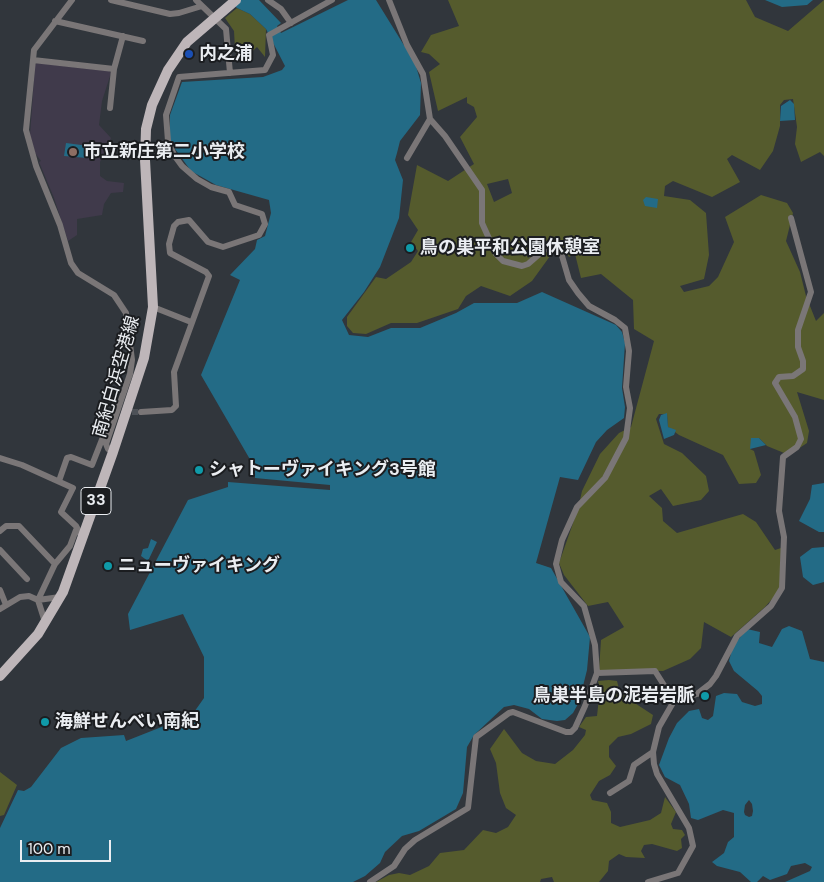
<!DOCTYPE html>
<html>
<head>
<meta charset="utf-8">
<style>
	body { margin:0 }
	#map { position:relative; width:824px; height:882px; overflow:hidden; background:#31363c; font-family:"DM Sans",sans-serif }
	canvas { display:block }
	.scale { position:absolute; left:20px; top:840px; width:91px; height:22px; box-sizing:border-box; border:2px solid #eaedf1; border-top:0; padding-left:6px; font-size:15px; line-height:18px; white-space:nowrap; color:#eaedf1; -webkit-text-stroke:4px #1b1d20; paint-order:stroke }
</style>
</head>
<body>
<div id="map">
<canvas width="824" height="882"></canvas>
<div class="scale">100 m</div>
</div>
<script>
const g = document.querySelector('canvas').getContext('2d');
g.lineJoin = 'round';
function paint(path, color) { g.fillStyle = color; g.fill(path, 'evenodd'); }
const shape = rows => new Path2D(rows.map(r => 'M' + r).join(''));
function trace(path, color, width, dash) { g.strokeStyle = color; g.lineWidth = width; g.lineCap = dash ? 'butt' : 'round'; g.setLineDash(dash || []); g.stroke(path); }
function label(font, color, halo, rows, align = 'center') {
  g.font = font + ' "DM Sans","Noto Sans JP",sans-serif'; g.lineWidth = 4; g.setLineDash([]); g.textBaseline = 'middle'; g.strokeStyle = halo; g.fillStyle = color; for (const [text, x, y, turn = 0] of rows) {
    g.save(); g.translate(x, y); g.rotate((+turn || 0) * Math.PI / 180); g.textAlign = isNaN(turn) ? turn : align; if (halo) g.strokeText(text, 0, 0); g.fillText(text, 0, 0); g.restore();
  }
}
const education = shape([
	[37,63,109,71,111,73,102,101,99,125,111,138,100,162,100,176,107,181,124,183,123,192,111,193,104,204,102,215,77,219,77,235,68,241,54,198,39,162,41,161,35,153,30,135,35,65]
]);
const green = shape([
	[448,0,746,0,755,17,788,31,824,0,824,156,820,152,801,162,795,144,797,127,793,99,784,100,780,105,780,126,773,151,760,170,732,155,727,159,740,182,712,197,673,181,665,186,664,196,690,200,706,213,709,255,704,279,680,286,684,292,709,286,718,277,734,242,725,217,761,195,787,203,793,213,786,241,800,272,806,296,816,321,824,313,824,400,797,392,809,431,807,443,789,455,767,446,759,438,750,449,754,451,761,475,756,483,739,484,723,455,679,435,668,427,667,414,659,414,656,419,664,444,682,453,706,476,709,491,701,500,673,506,661,489,649,496,662,508,663,521,677,533,743,514,756,522,775,550,781,548,780,590,765,607,731,637,704,622,701,648,690,659,663,671,599,670,601,640,624,627,608,602,588,606,564,575,559,563,578,509,582,491,600,454,619,433,631,427,654,341,634,329,633,300,601,274,581,278,575,254,569,257,561,243,552,240,538,243,527,256,528,258,546,245,553,252,532,281,510,296,481,286,466,296,458,309,417,323,391,323,366,334,353,333,347,326,347,317,376,277,386,279,411,262,418,251,411,242,418,230,408,215,417,165,448,181,474,164,460,137,477,117,474,107,467,103,467,97,438,111,429,72,440,64,429,54,421,52,431,35,459,26],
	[508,179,512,193,494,202,487,184],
	[237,8,250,14,266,29,265,57,257,47,242,61,238,60,235,49,234,31,225,18],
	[609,680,617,681,619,689,627,698,653,715,651,724,631,734,618,737,609,746,609,757,616,766,610,775,599,781,590,795,592,800,607,803,611,812,611,823,620,827,650,820,661,813,665,797,676,812,671,824,673,829,682,830,685,835,681,839,682,848,677,851,652,844,644,845,641,851,645,858,626,857,619,854,609,861,608,871,599,882,554,882,552,877,541,879,540,882,376,882,389,875,399,873,410,875,429,866,440,853,464,850,483,830,496,833,508,827,516,815,506,808,500,793,496,763,490,749,504,729,522,753,536,761,555,764,573,750,585,735,586,730,579,727,586,717,597,716,600,689,598,681],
	[0,772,17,785,4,815,0,816]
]);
const water = shape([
	[229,0,259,0,281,23,277,26,281,33,348,0,376,0,415,63,421,83,420,115,400,141,397,153,395,160,403,180,399,218,380,267,364,292,342,320,349,335,368,337,391,328,420,328,456,313,474,303,517,303,542,292,616,325,622,332,625,343,622,388,625,407,624,418,607,430,596,442,578,480,560,477,536,563,551,568,590,637,587,670,579,702,573,713,565,720,557,721,542,719,529,709,514,705,504,707,474,735,467,747,463,793,456,809,419,831,402,836,385,852,380,863,365,876,353,882,0,882,0,828,18,790,24,791,31,787,61,748,81,738,124,735,126,741,192,715,204,698,204,657,183,614,130,630,128,614,188,500,228,487,228,482,330,490,330,485,255,478,255,468,201,375,240,280,230,275,255,249,257,240,265,236,271,213,269,200,216,185,191,171,170,142,170,115,182,82,263,77,282,70,285,66,266,29,250,14,237,8],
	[765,0,813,0,807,5,782,7],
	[790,100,794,104,795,120,780,121,781,106],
	[66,143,89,146,87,158,64,156],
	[646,197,658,199,657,208,645,206,643,200],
	[667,413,668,427,676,430,674,435,664,439,659,420,661,415],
	[751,438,759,438,766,445,750,449],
	[824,483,824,532,819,532,799,521,810,499,812,485],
	[151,539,157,542,148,561,141,556,143,549,148,548],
	[824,547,824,582,813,585,803,577,800,557,812,548],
	[789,626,802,631,810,659,824,662,824,882,785,882,810,871,812,867,805,863,791,866,787,874,770,880,763,876,757,882,751,882,740,872,717,866,712,862,724,853,728,842,734,837,734,813,723,810,698,820,691,818,689,804,680,785,665,777,659,765,669,738,677,723,689,711,699,709,702,718,708,720,713,716,716,696,724,693,737,694,742,702,755,706,762,704,762,696,758,691,734,671,729,661,733,646,747,629,760,632,759,643,772,647,782,629],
	[749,800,752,804,753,811,752,816,749,817,745,815,744,812,745,805]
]);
const streetTunnel = shape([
	[123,412,141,412]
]);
const street = shape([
	[72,0,34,50,26,130,36,166,60,225,71,263,78,273,114,295,126,313,132,360,130,374,106,444,108,449,113,452],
	[111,0,170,14,179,13,202,6],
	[196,0,226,29,230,73],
	[268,0,281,9,291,23],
	[389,0,407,45,423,74,430,119,445,136,482,190,482,223,496,254,503,261,522,266,528,264,544,250,552,246,560,249,569,280,578,293,589,306,615,320,625,328,629,351,626,387,630,408,626,438,605,478,577,507,562,540,556,564,561,582,584,606,595,645,597,673,655,671,674,701],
	[55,21,143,41],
	[33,60,114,69],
	[110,108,114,69,123,36],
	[407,158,430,119],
	[153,307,191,322],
	[141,412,172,410,176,406,174,372,209,276,206,272,170,253,169,244,174,226,178,222,189,220,208,242,223,247,259,235,265,224,262,214,235,205,229,192,211,187,197,179,182,166,174,155,168,141,166,115,179,77,265,70,273,55,269,35,332,0],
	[0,458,22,465,73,488,61,512,76,526,83,539],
	[59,481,67,458,71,457,92,465,110,419],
	[0,531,6,526,19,526,55,564],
	[0,550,27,579],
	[0,590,6,605],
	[38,600,55,564,70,546,76,530],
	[38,600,60,597],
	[0,609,20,597,29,596,38,600,45,622],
	[610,793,629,781,634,765,653,752],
	[370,882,394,866,405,849,415,840,468,808,476,737,509,713,513,712,566,732,571,732,575,728,585,706,597,673],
	[648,882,678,873,693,846,689,828,657,774,654,764,653,752,659,727,674,701,697,694,710,684,716,676,737,636,771,606,782,588,784,537,779,511,783,457,797,447,801,439,795,417,775,383,779,377,793,376,803,369,803,361,798,347,798,330,811,292,791,218]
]);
const primary = shape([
	[0,676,38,634,63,592,113,452,144,358,153,307,145,160,146,129,152,105,168,70,187,42,236,0]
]);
const markers = [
	[189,54,5,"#1a4fb4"],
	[73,152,5,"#8d6e63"],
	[410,248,5,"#0f9aa8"],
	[199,470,5,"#0f9aa8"],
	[108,566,5,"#0f9aa8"],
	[705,696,5,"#0f9aa8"],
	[45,722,5,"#0f9aa8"]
];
const shields = [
	[96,501,30]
];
const shieldNames = [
	["33",96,501]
];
const poiNames = [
	["内之浦",199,54],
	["市立新庄第二小学校",83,152],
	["鳥の巣平和公園休憩室",420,248],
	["シャトーヴァイキング3号館",209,470],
	["ニューヴァイキング",118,566],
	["鳥巣半島の泥岩岩脈",695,696,"right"],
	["海鮮せんべい南紀",55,722]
];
const streetNames = [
	["南紀白浜空港線",117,377,-74]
];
paint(education, '#403a4b');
paint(green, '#555b2d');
paint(water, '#236b86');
trace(streetTunnel, '#4d5157', 6, [6, 3]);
trace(street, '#7a7677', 6);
trace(primary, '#beb6b9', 10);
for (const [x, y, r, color] of markers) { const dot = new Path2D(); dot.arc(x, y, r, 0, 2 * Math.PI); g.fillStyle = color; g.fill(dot); trace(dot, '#1b1d20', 2); }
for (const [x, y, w] of shields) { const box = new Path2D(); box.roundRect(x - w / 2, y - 13.5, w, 27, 4); g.fillStyle = '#1b1d20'; g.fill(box); trace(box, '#eaedf1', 1); }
label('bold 16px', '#eaedf1', null, shieldNames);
label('bold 18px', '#eaedf1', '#1b1d20', poiNames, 'left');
label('18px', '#eaedf1', '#1b1d20', streetNames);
</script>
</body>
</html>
